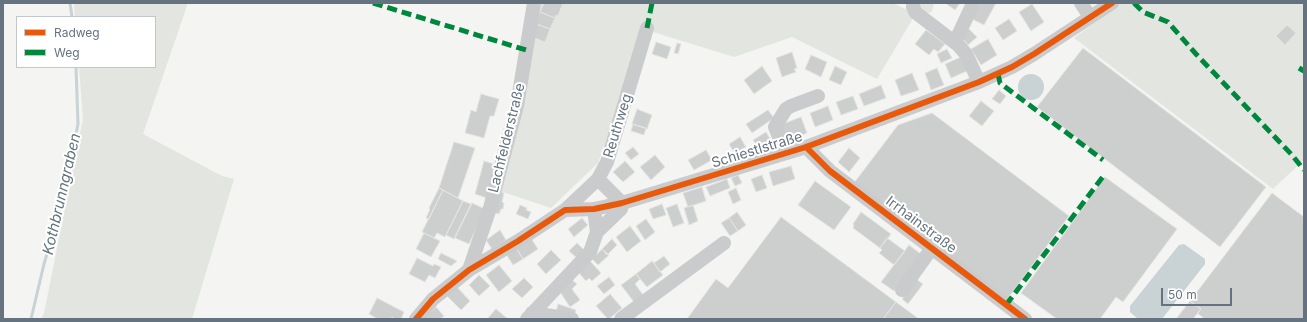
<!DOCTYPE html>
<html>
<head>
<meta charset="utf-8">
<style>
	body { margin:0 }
	#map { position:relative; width:1307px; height:322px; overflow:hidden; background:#f4f4f2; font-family:Inter,sans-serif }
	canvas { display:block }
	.frame { position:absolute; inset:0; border:4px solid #657381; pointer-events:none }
	.legend { position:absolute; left:16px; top:16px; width:140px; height:52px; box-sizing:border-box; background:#fff; border:1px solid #c1c7cd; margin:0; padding:5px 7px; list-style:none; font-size:12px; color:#657381 }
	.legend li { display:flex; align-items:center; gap:8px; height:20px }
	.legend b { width:20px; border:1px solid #c1c7cd }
	.scale { position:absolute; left:1161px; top:288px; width:71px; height:18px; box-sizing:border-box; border:2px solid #657381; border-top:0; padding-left:5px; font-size:12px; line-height:14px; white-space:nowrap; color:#657381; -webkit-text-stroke:3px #fff; paint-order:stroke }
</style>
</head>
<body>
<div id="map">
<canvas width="1307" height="322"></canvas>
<div class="frame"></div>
<ul class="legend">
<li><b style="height:5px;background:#e8590c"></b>Radweg</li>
<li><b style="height:5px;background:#00873e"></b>Weg</li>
</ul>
<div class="scale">50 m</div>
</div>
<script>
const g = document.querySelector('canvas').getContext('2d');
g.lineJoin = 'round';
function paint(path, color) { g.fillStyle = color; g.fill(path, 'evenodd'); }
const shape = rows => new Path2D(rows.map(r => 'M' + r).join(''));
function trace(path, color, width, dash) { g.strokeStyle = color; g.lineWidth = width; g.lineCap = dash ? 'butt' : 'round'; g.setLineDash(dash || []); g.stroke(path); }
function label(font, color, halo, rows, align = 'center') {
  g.font = font + ' Inter,sans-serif'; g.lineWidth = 4; g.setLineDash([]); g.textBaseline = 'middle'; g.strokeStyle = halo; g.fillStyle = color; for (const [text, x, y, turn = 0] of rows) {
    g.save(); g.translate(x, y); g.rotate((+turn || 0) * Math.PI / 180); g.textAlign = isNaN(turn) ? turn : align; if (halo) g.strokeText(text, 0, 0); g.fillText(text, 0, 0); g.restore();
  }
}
const green = shape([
	[74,3,188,3,143,134,222,176,234,179,192,319,41,319,44,313,83,119,79,67,155,67,155,17,75,17],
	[541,3,893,3,905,9,909,3,934,3,932,12,915,15,877,79,792,37,734,57,643,29,619,105,598,163,551,208,497,190,532,37],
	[1121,3,1304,3,1304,160,1273,189,1074,38]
]);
const water = shape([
	'1018 87a13 13 0 1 1 26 0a13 13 0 1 1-26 0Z',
	[1184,244,1205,259,1205,264,1162,319,1138,319,1130,312,1130,306,1179,245]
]);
const stream = shape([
	[70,3,72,17],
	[31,319,44,264,61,206,78,124,76,67]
]);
const building = shape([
	[544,3,563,3,558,16,556,15,555,18,540,12,544,3],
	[945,3,960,3,955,10,945,3],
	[975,3,996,3,984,25,968,17,975,3],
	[1032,4,1044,22,1031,31,1019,12,1032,4],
	[540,12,555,18,550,29,536,24,540,12],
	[1009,19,1017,31,1003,40,995,28,1009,19],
	[536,24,550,29,545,42,532,37,536,24],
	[1287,25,1296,33,1285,45,1276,36,1287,25],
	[969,29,977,37,968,45,961,37,969,29],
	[926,30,945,44,938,52,934,49,929,55,915,44,926,30],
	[988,39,997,55,981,65,971,49,988,39],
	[656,42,671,47,667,59,652,54,656,42],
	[677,43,681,44,678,54,674,53,677,43],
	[1083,48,1266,187,1220,247,1037,107,1083,48],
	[947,49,952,58,941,63,937,54,947,49],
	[792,52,797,68,794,69,796,72,782,77,776,58,792,52],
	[811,55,827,62,821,77,805,69,811,55],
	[961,57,967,71,951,78,945,64,961,57],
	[762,66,772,81,754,94,744,80,762,66],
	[835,66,847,72,841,85,829,80,835,66],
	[937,68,944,85,931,90,925,73,937,68],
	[912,73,919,90,901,96,895,80,912,73],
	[881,85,886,98,864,106,859,94,881,85],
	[999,90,1006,96,1000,104,992,99,999,90],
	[481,94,499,99,494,116,490,116,484,138,465,133,471,110,476,112,481,94],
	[853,96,858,109,841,115,836,102,853,96],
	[981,101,994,111,982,126,969,116,981,101],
	[828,106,833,120,815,127,810,113,828,106],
	[637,109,652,115,647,129,632,124,637,109],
	[768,110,774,118,752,133,746,124,768,110],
	[932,113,1069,216,1008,298,854,183,898,125,932,113],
	[801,117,807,133,786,141,780,125,801,117],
	[633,124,646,128,644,135,631,131,633,124],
	[766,132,772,142,760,150,753,140,766,132],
	[740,137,746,147,742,149,745,154,738,159,729,144,740,137],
	[454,142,475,148,458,198,439,188,454,142],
	[633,147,639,154,631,160,625,153,633,147],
	[849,148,860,158,849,172,838,162,849,148],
	[706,150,712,160,694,170,688,160,706,150],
	[655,155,665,167,651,180,640,167,655,155],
	[484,161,497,165,487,198,475,194,484,161],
	[625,161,635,172,623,182,613,172,625,161],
	[791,166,795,179,773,186,769,172,791,166],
	[738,175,742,183,735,186,731,178,738,175],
	[762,175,767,188,756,192,751,179,762,175],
	[1105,177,1177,229,1123,302,1116,297,1100,319,1057,319,1021,293,1105,177],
	[727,179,730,188,710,196,706,187,727,179],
	[815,181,851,207,834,230,798,205,815,181],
	[702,187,706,201,688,207,683,193,702,187],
	[439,188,443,190,429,219,426,218,430,209,429,208,439,188],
	[736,188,741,200,733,204,728,192,736,188],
	[443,190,463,201,445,237,437,233,434,238,422,232,443,190],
	[498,191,504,193,502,202,504,203,503,209,501,209,499,214,492,212,498,191],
	[1272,193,1304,217,1304,319,1205,319,1197,313,1201,309,1190,301,1272,193],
	[463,201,471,204,454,239,446,235,463,201],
	[472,203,485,209,469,244,455,238,472,203],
	[662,204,666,215,653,219,649,209,662,204],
	[677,204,684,223,673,227,666,208,677,204],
	[520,205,527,208,526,210,531,212,528,219,516,214,520,205],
	[693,205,698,221,689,225,684,208,693,205],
	[737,212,746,225,738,231,729,218,737,212],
	[861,212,891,234,880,248,853,228,854,226,853,224,861,212],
	[781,217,896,302,883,319,687,319,716,279,728,288,781,217],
	[582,218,588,225,574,237,568,229,582,218],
	[729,218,738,231,730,236,721,223,729,218],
	[646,219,655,232,645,240,636,226,646,219],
	[630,226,641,241,627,252,616,237,630,226],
	[500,230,506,240,492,249,486,240,500,230],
	[424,233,440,241,431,257,416,249,424,233],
	[531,238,538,249,523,259,516,248,531,238],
	[887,238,905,251,894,265,879,253,882,250,880,248,887,238],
	[612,239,617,245,607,255,602,249,612,239],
	[577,243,585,251,578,259,569,251,577,243],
	[909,245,922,255,894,291,881,282,909,245],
	[516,248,523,259,513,265,506,254,516,248],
	[602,249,609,255,598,265,592,259,602,249],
	[551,250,561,260,546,274,537,264,551,250],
	[441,253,457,261,451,266,438,259,441,253],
	[664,256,670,264,660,272,654,263,664,256],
	[417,258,433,266,434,264,441,267,435,278,429,275,425,282,409,274,417,258],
	[590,261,601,273,592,281,589,278,586,281,578,272,590,261],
	[652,261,663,275,647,287,636,274,652,261],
	[499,265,512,281,499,292,486,275,499,265],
	[636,274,640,279,635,284,643,295,634,302,621,285,636,274],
	[479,275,490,286,479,296,469,285,479,275],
	[609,277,615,285,604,294,597,286,609,277],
	[524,278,533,287,522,298,512,289,524,278],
	[916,279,923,284,908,304,902,299,916,279],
	[572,280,577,284,572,289,580,300,570,307,560,292,572,280],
	[456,286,470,301,461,310,447,296,456,286],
	[610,294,622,308,609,319,608,319,596,306,610,294],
	[377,298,404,312,401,319,395,319,392,317,391,319,378,319,369,314,377,298],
	[1190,301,1201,309,1193,319,1176,319,1190,301],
	[896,302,919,319,883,319,896,302],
	[558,304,576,310,574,317,556,312,558,304],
	[436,307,444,316,440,319,423,319,436,307],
	[496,309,508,319,487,319,496,309]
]);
const minor = shape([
	[1081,3,1090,17],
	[913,6,915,12,958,45,966,54,979,82],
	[955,42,971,8],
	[806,147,830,171,1025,319],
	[787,153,779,137,775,127,786,109,791,106,818,96],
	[565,210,594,209,622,203,806,147,979,82,1012,67,1034,54,1112,3],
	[597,232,621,209,622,203,598,179],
	[469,270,490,208,517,106,534,3],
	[902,290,932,248],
	[532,313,572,319],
	[416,319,433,299,469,270,518,241,565,210,598,179,607,162,647,28],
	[527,319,590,252,597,232,594,209],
	[621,319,724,243]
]);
const quiet = shape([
	[373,3,526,50],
	[1134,3,1143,12,1168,22,1196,54,1292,155,1304,170],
	[647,28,652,3],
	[1299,68,1304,71],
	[998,74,1000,83,1103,160],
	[1006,305,1105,174]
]);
const cycleway = shape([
	[806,147,830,171,1025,319],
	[416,319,433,299,469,270,518,241,565,210,594,209,622,203,806,147,979,82,1012,67,1034,54,1112,3]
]);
const streetNames = [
	["Reuthweg",618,126,-73],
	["Lachfelderstraße",507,138,-76],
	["Schiestlstraße",757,150,-17],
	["Irrhainstraße",921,225,37]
];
const waterNames = [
	["Kothbrunngraben",62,194,-77]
];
paint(green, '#e3e6e0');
paint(water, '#c9d2d4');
trace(stream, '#c9d2d4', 3);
paint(building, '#cdcece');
trace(building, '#e3e3e2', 1);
trace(minor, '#cacbcc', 14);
trace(quiet, '#00873e', 5, [10, 5]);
trace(cycleway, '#e8590c', 6);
label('14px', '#657381', '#fff', streetNames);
label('italic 15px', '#60757e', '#fff', waterNames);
</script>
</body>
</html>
